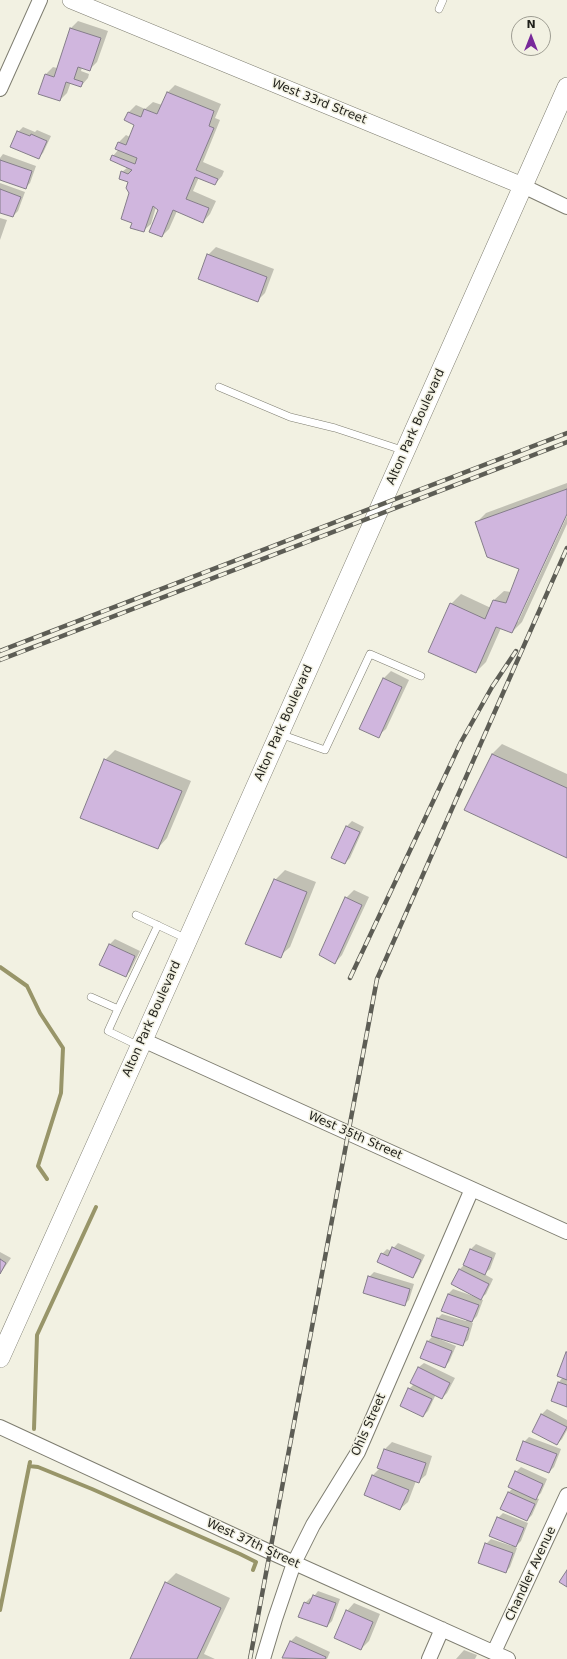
<!DOCTYPE html>
<html>
<head>
<meta charset="utf-8">
<style>
	body { margin:0 }
	#map { position:relative; width:567px; height:1659px; overflow:hidden; background:#f2f1e2; font-family:"DejaVu Sans",sans-serif }
	canvas { display:block }
	.north { position:absolute; left:511px; top:16px; width:40px; height:40px; box-sizing:border-box; background:#f2f1e2; border:1px solid #9e9d92; border-radius:50%; rotate:0deg; font-size:11px; font-weight:700; line-height:16px; text-align:center; color:#1f1f1a }
	.north::after { content:''; display:block; margin:auto; width:14px; height:18px; background:#78299a; clip-path:polygon(50% 0,100% 100%,50% 72%,0 100%) }
</style>
</head>
<body>
<div id="map">
<canvas width="567" height="1659"></canvas>
<div class="north">N</div>
</div>
<script>
const g = document.querySelector('canvas').getContext('2d');
g.lineJoin = 'round';
function paint(path, color) { g.fillStyle = color; g.fill(path, 'evenodd'); }
const shape = rows => new Path2D(rows.map(r => 'M' + r).join(''));
function trace(path, color, width, dash) { g.strokeStyle = color; g.lineWidth = width; g.lineCap = dash ? 'butt' : 'round'; g.setLineDash(dash || []); g.stroke(path); }
function label(font, color, halo, rows, align = 'center') {
  g.font = font + ' "DejaVu Sans",sans-serif'; g.lineWidth = 3; g.setLineDash([]); g.textBaseline = 'middle'; g.strokeStyle = halo; g.fillStyle = color; for (const [text, x, y, turn = 0] of rows) {
    g.save(); g.translate(x, y); g.rotate((+turn || 0) * Math.PI / 180); g.textAlign = isNaN(turn) ? turn : align; if (halo) g.strokeText(text, 0, 0); g.fillText(text, 0, 0); g.restore();
  }
}
const shadow = shape([
	[78,21,108,31,97,62,90,69,82,67,81,71,89,74,88,78,81,86,71,82,67,93,60,100,46,74,53,67,57,68,71,28],
	[175,85,221,104,215,118,220,120,203,162,224,171,222,176,215,184,199,177,193,191,216,201,210,214,203,222,177,211,169,229,162,236,160,210,156,207,151,224,143,231,133,223,130,182,122,172,128,167,113,156,119,149,119,142,126,135,130,137,135,124,128,113,136,105,145,109,153,102,162,105,168,92],
	[23,127,35,132,37,130,51,136,43,153,38,158,18,132],
	[3,154,36,166,30,183,25,188,0,179,0,158],
	[0,183,25,192,18,211,13,216,0,212],
	[0,218,7,220,0,240],
	[216,247,274,269,265,293,258,300,208,255],
	[567,483,567,512,516,622,518,622,567,516,567,524,522,622,512,632,501,628,486,662,476,672,451,604,461,594,491,608,494,600,504,591,511,592,521,568,477,522,486,513],
	[391,671,409,680,386,729,378,736,383,679],
	[502,744,567,774,567,857,466,810,492,754],
	[115,750,191,781,167,838,158,848,105,760],
	[352,821,364,827,350,858,345,863,332,858,347,826],
	[285,870,316,882,290,947,280,956,275,880],
	[354,890,369,897,342,955,335,963,346,898],
	[115,939,140,951,130,971,126,976,110,944],
	[398,1243,425,1255,417,1272,413,1277,382,1254,387,1249,391,1251],
	[476,1244,496,1253,490,1269,484,1274,493,1279,486,1294,480,1299,483,1300,477,1316,471,1322,473,1323,468,1340,463,1344,440,1338,439,1339,456,1346,449,1362,444,1367,421,1358,428,1341,434,1335,437,1319,442,1314,466,1321,467,1319,448,1294,453,1289,476,1297,477,1296,452,1284,460,1269,464,1265,471,1249],
	[0,1252,11,1258,0,1274],
	[374,1272,414,1284,409,1300,405,1304,369,1277],
	[567,1353,567,1406,559,1382,563,1377],
	[424,1363,455,1378,447,1393,442,1398,436,1394,428,1411,423,1416,409,1389,414,1384,419,1367],
	[547,1409,567,1420,567,1430,562,1439,557,1444,533,1431,542,1414],
	[529,1437,561,1449,554,1467,549,1472,524,1442],
	[392,1442,432,1456,426,1475,418,1482,416,1481,408,1502,400,1509,373,1475,380,1468,378,1468,385,1449],
	[521,1467,547,1479,541,1493,536,1498,539,1499,532,1515,527,1520,501,1508,509,1492,513,1488,516,1472],
	[503,1513,528,1523,521,1541,515,1547,517,1548,510,1567,506,1572,486,1544,491,1539,512,1546,513,1545,498,1518],
	[176,1573,230,1598,204,1654,215,1659,131,1659,166,1583],
	[318,1591,340,1599,332,1621,327,1626,305,1603,310,1598,312,1599],
	[354,1603,380,1614,369,1641,361,1649,347,1611],
	[296,1636,330,1652,327,1659,283,1658,291,1641],
	[464,1650,477,1655,475,1659,456,1659]
]);
const stream = shape([
	[0,967,27,986,40,1013,63,1048,61,1093,38,1166,47,1179],
	[34,1429,37,1335,96,1207],
	[29,1466,38,1467,92,1489,240,1554,256,1562,253,1570],
	[0,1610,30,1462]
]);
const building = shape([
	[70,28,101,38,90,71,78,67,74,79,83,82,81,87,66,82,60,101,38,94,45,74,54,77,70,28],
	[167,92,214,111,209,126,214,128,196,170,218,179,215,185,195,177,186,199,209,208,203,223,173,210,162,237,149,232,158,210,153,206,144,232,130,228,132,223,121,219,129,193,126,188,128,182,119,179,121,171,128,174,132,170,110,160,112,155,135,164,137,158,115,149,118,142,126,145,134,125,124,120,128,112,141,117,144,109,157,114,167,92],
	[17,131,30,136,31,134,47,141,39,159,10,147,17,131],
	[0,160,32,171,26,189,0,180,0,160],
	[0,189,21,197,13,217,0,213,0,189],
	[207,254,267,277,258,302,198,279,207,254],
	[567,489,567,514,512,633,496,627,476,673,428,652,450,603,485,619,493,600,506,603,519,569,487,557,475,522,567,489],
	[383,678,402,687,379,738,359,729,383,678],
	[492,754,567,788,567,858,464,810,492,754],
	[104,759,182,791,158,849,80,818,104,759],
	[346,826,360,832,345,864,331,858,346,826],
	[274,879,307,892,281,958,245,944,274,879],
	[345,897,362,905,335,964,319,955,345,897],
	[109,944,135,956,126,977,99,965,109,944],
	[392,1247,421,1260,413,1278,377,1262,381,1253,388,1256,392,1247],
	[470,1249,492,1258,485,1275,463,1265,470,1249],
	[0,1259,6,1263,0,1274,0,1259],
	[459,1269,489,1284,481,1300,451,1284,459,1269],
	[368,1276,410,1289,405,1306,363,1293,368,1276],
	[448,1294,479,1305,472,1322,441,1311,448,1294],
	[437,1318,469,1328,463,1346,431,1336,437,1318],
	[427,1341,452,1351,445,1368,420,1358,427,1341],
	[566,1352,567,1352,567,1380,557,1376,566,1352],
	[418,1367,450,1383,442,1399,410,1383,418,1367],
	[558,1382,567,1385,567,1407,551,1401,558,1382],
	[408,1388,432,1399,423,1417,400,1406,408,1388],
	[541,1414,567,1427,557,1445,532,1432,541,1414],
	[523,1441,557,1454,549,1473,516,1460,523,1441],
	[384,1449,426,1463,419,1483,377,1468,384,1449],
	[515,1471,543,1484,536,1500,508,1487,515,1471],
	[372,1475,409,1490,400,1510,364,1495,372,1475],
	[508,1492,535,1504,527,1521,500,1509,508,1492],
	[497,1517,524,1528,516,1547,489,1536,497,1517],
	[485,1543,513,1553,506,1573,478,1563,485,1543],
	[567,1570,567,1587,559,1582,567,1570],
	[165,1582,221,1608,197,1659,130,1659,165,1582],
	[313,1595,336,1603,327,1627,298,1617,304,1602,309,1604,313,1595],
	[346,1610,373,1622,361,1650,334,1638,346,1610],
	[290,1641,326,1657,325,1659,282,1658,290,1641]
]);
const service = shape([
	[439,9,443,0],
	[219,387,290,417,335,428,405,451],
	[280,734,325,750,370,654,421,676],
	[136,915,187,939],
	[91,997,118,1009,158,925],
	[118,1009,108,1031,139,1046]
]);
const minor = shape([
	[0,89,40,0],
	[523,186,567,207],
	[143,1040,567,1232],
	[0,1427,270,1552,508,1659],
	[494,1652,567,1495],
	[263,1659,275,1619,294,1563,313,1525,358,1452,472,1189],
	[429,1659,442,1629]
]);
const tertiary = shape([
	[71,0,523,186]
]);
const secondary = shape([
	[0,1358,143,1040,567,87]
]);
const rail = shape([
	[0,651,567,433],
	[0,660,567,442],
	[350,978,461,742,492,687,516,651],
	[250,1659,377,979,567,548]
]);
const streetNames = [
	["West 33rd Street",319,102,22],
	["Alton Park Boulevard",416,427,-66],
	["Alton Park Boulevard",284,723,-66],
	["Alton Park Boulevard",152,1019,-66],
	["West 35th Street",355,1136,24],
	["Ohls Street",369,1425,-66],
	["West 37th Street",253,1544,25],
	["Chandler Avenue",531,1574,-65]
];
paint(shadow, '#0003');
trace(stream, '#989569', 4);
paint(building, '#d0b6de');
trace(building, '#847d89', 1);
trace(service, '#7e7d70', 8);
trace(minor, '#7e7d70', 16);
trace(tertiary, '#7e7d70', 18);
trace(secondary, '#7e7d70', 20);
trace(service, '#fff', 7);
trace(minor, '#fff', 14);
trace(tertiary, '#fff', 17);
trace(secondary, '#fff', 19);
trace(rail, '#5d5d55', 4.5);
trace(rail, '#f2f1e2', 3, [9]);
label('12px', '#1f1f1a', '#f2f1e2', streetNames);
</script>
</body>
</html>
